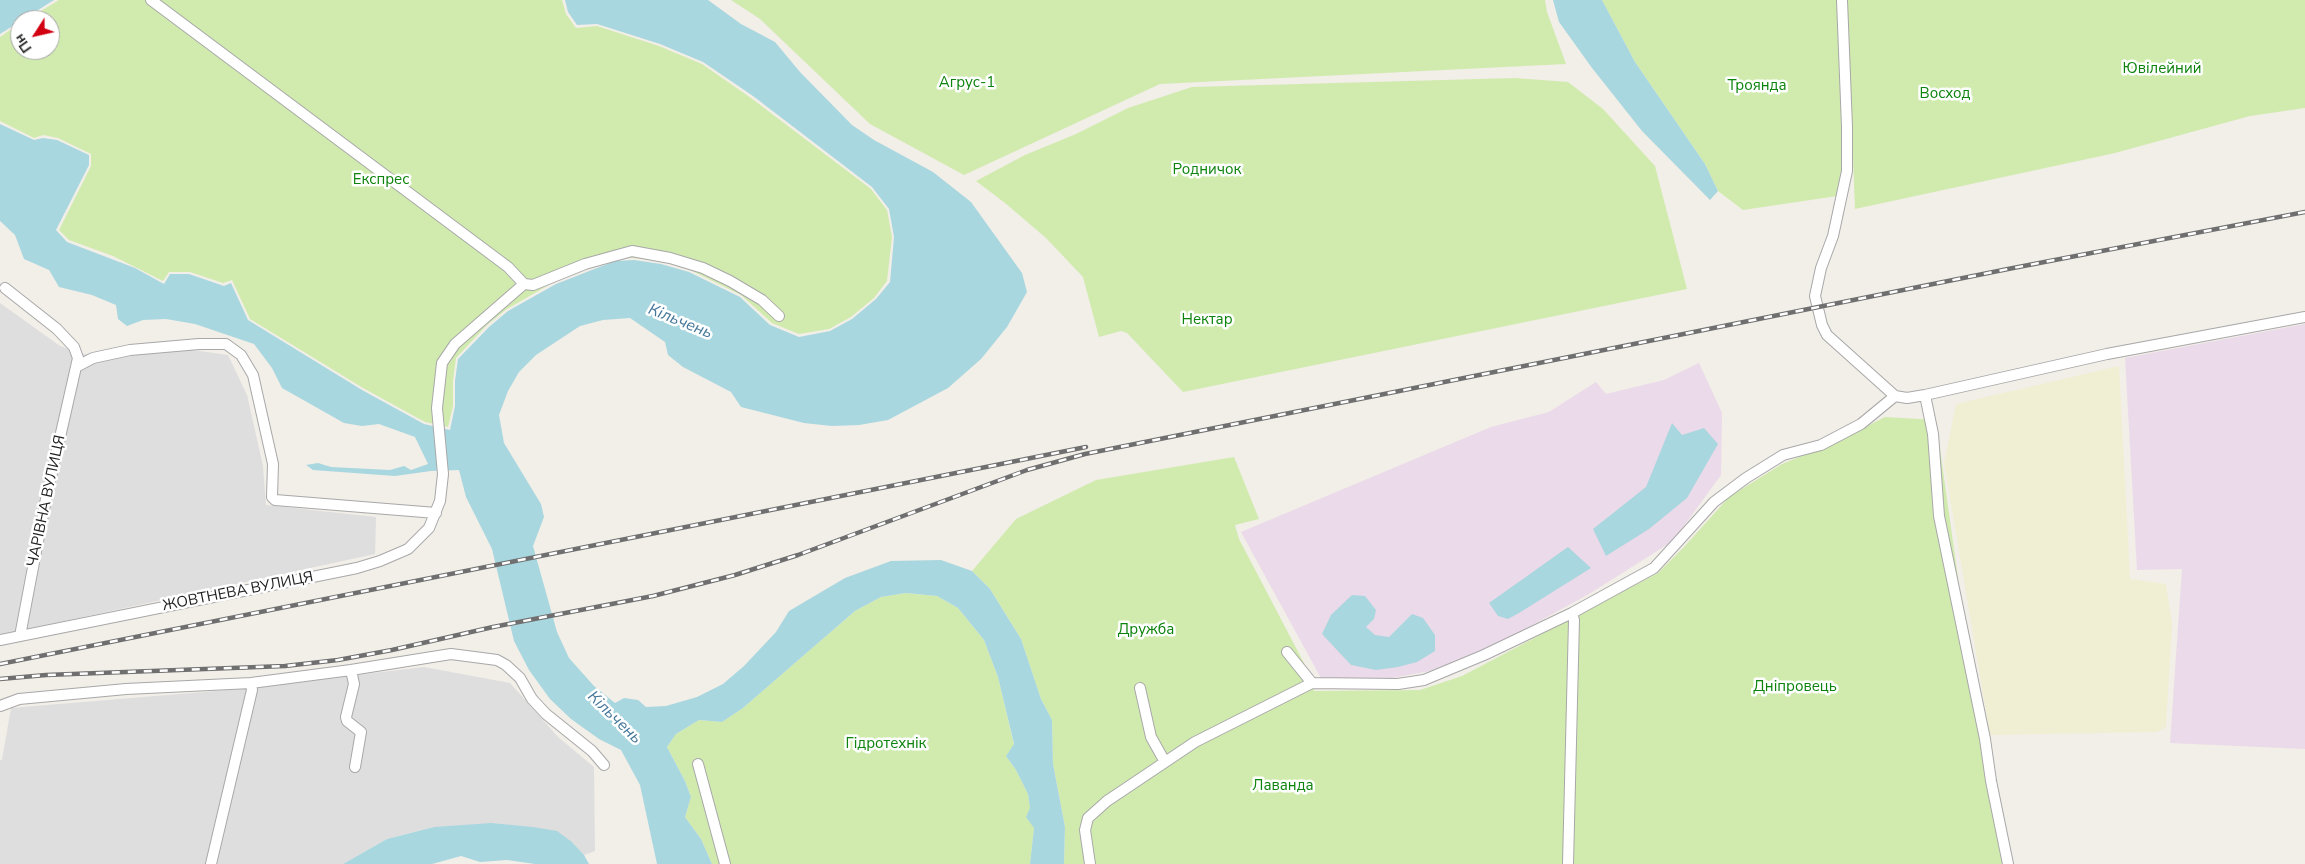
<!DOCTYPE html>
<html>
<head>
<meta charset="utf-8">
<style>
	body { margin:0 }
	#map { position:relative; width:2305px; height:864px; overflow:hidden; background:#f2eee8; font-family:"Nunito Sans",sans-serif }
	canvas { display:block }
	.north { position:absolute; left:10px; top:10px; width:50px; height:50px; box-sizing:border-box; background:#fff; border:1px solid #a6a6a6; border-radius:50%; rotate:235deg; font-size:14px; font-weight:700; line-height:20px; text-align:center; color:#212121 }
	.north::after { content:''; display:block; margin:auto; width:18px; height:22px; background:#d20112; clip-path:polygon(50% 0,100% 100%,50% 72%,0 100%) }
</style>
</head>
<body>
<div id="map">
<canvas width="2305" height="864"></canvas>
<div class="north">Пн</div>
</div>
<script>
const g = document.querySelector('canvas').getContext('2d');
g.lineJoin = 'round';
function paint(path, color) { g.fillStyle = color; g.fill(path, 'evenodd'); }
const shape = rows => new Path2D(rows.map(r => 'M' + r).join(''));
function trace(path, color, width, dash) { g.strokeStyle = color; g.lineWidth = width; g.lineCap = dash ? 'butt' : 'round'; g.setLineDash(dash || []); g.stroke(path); }
function label(font, color, halo, rows, align = 'center') {
  g.font = font + ' "Nunito Sans",sans-serif'; g.lineWidth = 5; g.setLineDash([]); g.textBaseline = 'middle'; g.strokeStyle = halo; g.fillStyle = color; for (const [text, x, y, turn = 0] of rows) {
    g.save(); g.translate(x, y); g.rotate((+turn || 0) * Math.PI / 180); g.textAlign = isNaN(turn) ? turn : align; if (halo) g.strokeText(text, 0, 0); g.fillText(text, 0, 0); g.restore();
  }
}
const residential = shape([
	[0,303,60,346,83,354,193,350,228,355,247,395,263,466,266,505,376,517,375,554,0,635],
	[424,667,510,683,558,737,594,767,595,851,584,855,572,842,461,827,434,827,387,839,343,864,0,864,0,760,2,760,11,708,240,689]
]);
const industrial = shape([
	[2305,324,2305,749,2170,743,2182,569,2137,570,2125,358],
	[1699,363,1722,413,1721,475,1673,541,1589,594,1483,652,1430,671,1370,682,1322,680,1241,532,1491,427,1549,412,1596,382,1606,394,1664,380]
]);
const farmland = shape([
	[2119,366,2130,579,2166,584,2172,624,2166,727,2157,732,1990,735,1944,463,1956,404]
]);
const grass = shape([
	[59,0,562,0,566,14,576,28,597,26,659,46,702,64,751,98,871,189,887,210,892,237,887,281,874,298,851,317,829,329,799,334,772,323,741,295,690,270,661,261,634,258,614,258,554,282,507,309,487,325,456,358,453,381,453,406,448,427,425,422,363,388,250,319,232,280,223,283,190,272,169,272,163,281,113,256,69,240,59,230,91,166,91,154,58,138,43,135,34,138,0,121,0,37,20,23,20,50,50,50,50,20,26,20],
	[731,0,1545,0,1547,12,1566,64,1160,84,964,175,870,124,760,19],
	[1602,0,1840,0,1844,195,1743,210,1718,191,1705,164,1635,62],
	[1847,0,2305,0,2305,108,2250,116,2115,153,1855,209],
	[1515,78,1568,82,1603,109,1655,166,1687,289,1183,392,1127,333,1121,331,1099,337,1083,277,1046,238,1005,203,976,181,1025,155,1076,134,1128,108,1192,87],
	[1885,417,1936,420,1986,779,2004,864,1064,864,1065,827,1053,764,1052,720,1041,699,1021,639,990,589,972,571,1016,519,1096,480,1234,457,1259,519,1235,525,1239,539,1305,665,1314,679,1314,691,1420,690,1462,676,1658,573,1684,547,1729,497,1782,464,1834,443],
	[906,593,937,596,958,608,984,640,998,677,1014,745,1006,756,1016,770,1028,794,1034,828,1030,864,712,864,701,839,685,817,691,797,685,781,667,747,676,734,699,720,722,722,743,708,855,611,881,597]
]);
const water = shape([
	[0,0,54,0,0,34],
	[565,0,708,0,741,24,775,42,800,72,852,125,874,140,933,172,971,202,1022,273,1027,292,1007,327,981,359,948,388,888,420,859,425,832,426,804,423,741,407,731,392,683,367,668,355,665,342,630,318,603,320,580,326,536,355,519,372,508,391,499,415,504,443,541,504,544,517,533,546,557,632,569,658,594,686,615,703,624,698,638,700,646,707,666,706,697,697,723,684,744,666,776,632,789,611,845,578,891,561,941,560,972,571,990,589,1021,639,1041,699,1052,720,1053,764,1065,827,1064,864,1030,864,1034,828,1026,817,1030,808,1028,794,1016,770,1006,756,1014,744,998,677,984,640,958,608,937,596,906,593,881,597,855,611,743,708,722,722,699,720,676,734,667,747,685,781,691,797,685,817,701,839,712,864,657,864,640,785,621,750,599,739,571,719,550,699,529,670,514,641,492,549,466,497,459,470,431,471,395,476,313,470,306,465,318,463,331,467,390,470,404,466,411,470,428,464,415,437,379,424,362,426,344,423,282,388,272,368,254,344,195,324,166,319,143,320,127,326,118,319,116,305,92,295,59,287,49,270,24,259,15,235,0,221,0,124,34,140,43,138,57,140,89,155,89,165,56,230,67,242,135,268,164,284,170,274,189,274,224,286,231,283,248,320,362,390,424,424,450,430,455,406,455,381,458,359,489,327,508,311,556,284,615,261,634,260,661,264,689,272,740,297,770,325,799,337,830,331,852,319,876,299,890,282,894,237,889,209,872,187,753,96,703,62,660,44,597,24,577,25,568,12],
	[1553,0,1602,0,1635,62,1705,164,1718,191,1710,200,1642,131,1592,68,1559,22],
	[1672,423,1682,435,1704,428,1718,444,1687,498,1649,529,1606,556,1593,529,1646,487],
	[1568,547,1591,568,1519,613,1508,619,1498,616,1489,603],
	[1352,595,1365,596,1376,610,1374,619,1366,627,1375,635,1389,637,1412,614,1423,618,1435,635,1435,651,1417,662,1398,667,1376,670,1351,665,1322,634,1331,615],
	[491,823,533,827,557,831,572,842,584,855,589,864,535,864,507,860,480,862,461,856,432,864,343,864,387,839,434,827]
]);
const minor = shape([
	[151,0,508,267,524,284,533,285,585,264,632,251,670,258,703,268,730,281,762,300,779,316],
	[1842,0,1847,127,1847,171,1833,236,1821,268,1815,296,1822,325,1827,335,1895,396,1907,398,1925,395,2107,354,2305,317],
	[5,288,57,329,74,347,78,358,46,499,20,636],
	[76,367,93,358,130,350,199,344,226,344,241,355,253,375,273,464,272,497,275,500,436,513],
	[1925,395,1933,434,1939,516,1985,739,1991,781,2008,864],
	[0,640,357,568,380,561,408,549,429,528,440,501,443,474,437,408,442,363,455,344,524,284],
	[1287,652,1312,683],
	[351,670,354,684,346,717,347,721,361,732,355,767],
	[1140,688,1151,737,1165,762],
	[0,706,19,699,126,689,251,683,351,670,451,654,497,660,506,665,520,678,532,699,546,714,592,751,604,765],
	[698,764,725,864],
	[211,864,252,690,251,683],
	[1090,864,1085,830,1088,818,1107,801,1195,742,1312,683,1398,684,1424,680,1484,655,1572,613,1654,568,1714,502,1746,478,1783,455,1821,445,1861,424,1895,396],
	[1568,864,1574,620,1572,613]
]);
const rail = shape([
	[0,664,1086,447],
	[0,679,46,675,285,666,338,660,392,650,493,627,653,596,735,575,798,555,1027,470,1085,454,2008,269,2305,212]
]);
const parkNames = [
	["Ювілейний",2162,69],
	["Агрус-1",967,83],
	["Троянда",1757,86],
	["Восход",1945,94],
	["Родничок",1207,170],
	["Експрес",381,180],
	["Нектар",1207,320],
	["Дружба",1146,630],
	["Дніпровець",1795,687],
	["Гідротехнік",886,744],
	["Лаванда",1283,786]
];
const streetNames = [
	["ЧАРІВНА ВУЛИЦЯ",47,501,-78],
	["ЖОВТНЕВА ВУЛИЦЯ",238,592,-11]
];
const waterNames = [
	["Кільчень",680,322,22],
	["Кільчень",614,718,44]
];
paint(residential, '#dfdede');
paint(industrial, '#ebdae9');
paint(farmland, '#f0efd4');
paint(grass, '#d1ebaf');
paint(water, '#a9d7df');
trace(minor, '#a8a8a8', 12);
trace(minor, '#fff', 10);
trace(rail, '#6f6f6f', 4.5);
trace(rail, '#fff', 2.5, [8]);
label('15px', '#0c830c', '#fff', parkNames);
label('15px', '#212121', '#fff', streetNames);
label('italic 16px', '#44769a', '#fff', waterNames);
</script>
</body>
</html>
